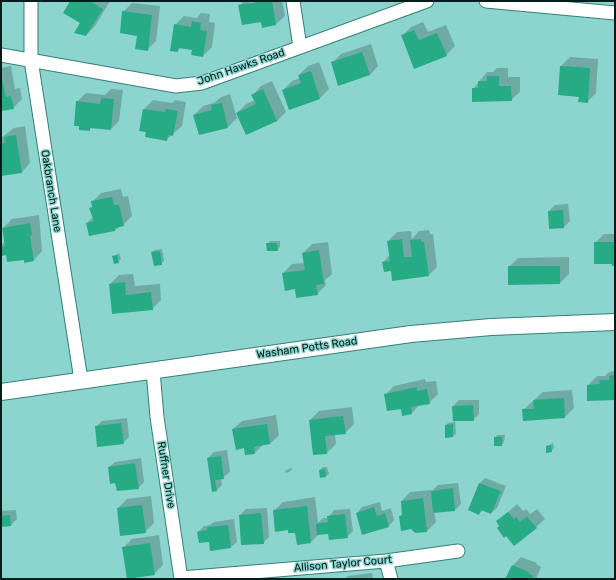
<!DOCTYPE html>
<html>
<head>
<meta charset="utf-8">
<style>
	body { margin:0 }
	#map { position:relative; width:616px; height:580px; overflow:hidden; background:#8bd5ce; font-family:Rubik,sans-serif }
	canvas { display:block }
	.frame { position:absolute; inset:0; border:2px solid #001d1b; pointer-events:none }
</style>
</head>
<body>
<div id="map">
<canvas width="616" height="580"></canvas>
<div class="frame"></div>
</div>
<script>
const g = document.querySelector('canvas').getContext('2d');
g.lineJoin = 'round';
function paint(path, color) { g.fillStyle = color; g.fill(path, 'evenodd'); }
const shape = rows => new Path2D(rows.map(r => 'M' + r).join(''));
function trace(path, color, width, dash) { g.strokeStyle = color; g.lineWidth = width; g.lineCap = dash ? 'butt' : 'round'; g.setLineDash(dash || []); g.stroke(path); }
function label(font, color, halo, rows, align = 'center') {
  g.font = font + ' Rubik,sans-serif'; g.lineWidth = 3; g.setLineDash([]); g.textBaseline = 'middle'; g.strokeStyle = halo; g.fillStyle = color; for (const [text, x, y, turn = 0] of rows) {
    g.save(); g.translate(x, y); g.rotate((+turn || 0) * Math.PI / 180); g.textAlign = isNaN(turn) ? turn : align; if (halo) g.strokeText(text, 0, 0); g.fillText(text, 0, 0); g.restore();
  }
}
const shadow = shape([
	[71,1,110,1,95,26,86,35],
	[244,1,257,1,248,3,248,5,269,1,282,1,285,16,276,24,239,6],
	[132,3,160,6,156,41,147,50,123,12],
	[201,13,210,14,209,22,215,23,212,47,203,56,193,49,181,47,178,51,175,25,184,16,197,18],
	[423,22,428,32,446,25,455,46,446,55,402,36,411,27],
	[371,44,378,66,370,75,332,63,341,54],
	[570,57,598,59,596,93,587,102,580,96,561,66],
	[319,62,329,89,320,98,289,109,283,90,292,81,300,78,299,75,308,66],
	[11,66,15,89,20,88,22,99,13,108,1,110,1,68],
	[497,68,508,68,508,77,520,77,520,92,511,100,473,89,487,72,493,72],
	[272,81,286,112,277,121,246,134,237,113,246,104,255,100,253,95,261,86],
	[111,89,123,90,119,121,111,129,92,127,89,130,77,102,86,93,105,95],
	[230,94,237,118,228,127,199,134,194,115,203,106,214,103,221,97],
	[153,100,172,103,175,100,186,102,182,126,166,140,140,130,144,109],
	[25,126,30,163,22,172,1,175,1,138,14,128],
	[121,189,123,197,128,196,132,216,123,225,115,230,87,223,93,217,91,208,93,206,92,202,101,193],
	[568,204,570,221,564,227,550,228,549,211,555,205],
	[39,215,42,251,34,260,6,254,1,255,1,246,5,241,3,228,12,219],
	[429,230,430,234,433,234,437,267,429,275,392,270,383,262,390,255,388,241,397,232,411,231,412,239,419,231],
	[604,234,615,234,615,265,595,243],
	[270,241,280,241,280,247,277,250,267,244],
	[328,242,332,274,325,280,326,285,317,294,296,288,283,273,292,264,305,263,303,253,312,244],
	[162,249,164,261,161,264,152,252,155,250],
	[119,253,121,259,118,262,113,257],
	[569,257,569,274,560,283,509,284,509,267,518,258],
	[133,274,135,286,160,284,161,300,152,309,113,313,110,284,119,275],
	[615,371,615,399,588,385,597,376,605,376,609,372],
	[425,379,426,382,436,381,438,394,429,403,420,404,412,413,402,408,385,395,394,386],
	[572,390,574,408,565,417,523,410,543,392],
	[459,400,479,400,479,414,473,420,455,420,456,434,453,436,446,425,448,423,454,422,453,406],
	[352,407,354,424,345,433,335,434,336,444,327,453,310,420,319,411],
	[276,415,279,435,270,444,263,445,255,453,244,447,233,429,242,421],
	[127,418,129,437,123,443,96,427,102,421],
	[498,435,505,435,504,442,502,445,495,437],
	[553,443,554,448,551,451,547,446],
	[227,450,230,472,221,479,222,485,216,491,208,458,214,452],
	[141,458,144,482,138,488,109,467,115,462],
	[323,467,327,467,329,474,326,476,320,470],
	[291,468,292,470,286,473,285,471],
	[485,478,506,486,497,508,491,513,483,510,479,514,480,483],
	[458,483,461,504,455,510,434,512,436,522,427,531,400,516,403,513,402,501,410,492,431,490,432,491,438,485],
	[151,496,154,523,145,532,118,508,127,499],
	[315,497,318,523,323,518,328,518,334,510,350,509,353,531,347,537,329,533,319,534,311,542,296,531,289,529,274,511,283,502],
	[380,502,382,511,391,508,394,520,389,526,363,534,357,513,362,507],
	[517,504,523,511,526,509,530,514,537,509,545,519,536,527,507,535,497,522],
	[267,508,269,537,263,543,240,515,246,509],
	[16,510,17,519,11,525,1,526,1,511],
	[234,519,237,542,231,547,198,532,204,526,210,525,214,522],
	[159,535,163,565,154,574,123,548,132,539],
	[521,557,537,563,536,564,541,567,536,579,506,579,512,566],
	[372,573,373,579,345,579,348,576]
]);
const building = shape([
	[70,1,90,1,103,9,86,36,74,33,80,23,63,13],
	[263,1,272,1,276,25,262,28,261,22,242,25,238,5],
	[122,11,152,15,148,51,135,49,137,36,120,33],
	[192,21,201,23,200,30,207,31,203,57,191,55,192,50,178,48,178,52,170,51,174,24,191,27],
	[414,30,419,40,437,33,447,56,414,69,401,35],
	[362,52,370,75,338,86,331,62],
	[560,66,590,68,588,103,578,102,579,97,558,95],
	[311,71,320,99,289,110,282,90,301,83,298,75],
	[1,75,6,97,11,96,14,109,1,111],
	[487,76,499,76,499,86,511,86,512,101,472,102,472,88,478,88,478,81,487,81],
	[263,89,277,121,246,135,236,113,256,104,251,95],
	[101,98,114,99,111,130,90,128,90,131,79,130,79,126,74,126,76,101,100,104],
	[222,103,228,128,199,135,193,115,212,110,211,105],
	[143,109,165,112,166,109,178,111,173,136,168,135,167,141,145,137,146,132,139,131],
	[16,135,22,173,1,176,1,143,5,143,4,137],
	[112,197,114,205,119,205,124,226,115,228,115,231,89,236,86,223,94,221,89,208,92,207,91,201],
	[563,210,564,228,549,229,548,211],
	[30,223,32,235,30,236,34,261,24,263,24,260,7,262,6,255,1,256,1,247,5,246,2,228],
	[402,239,404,257,412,257,410,240,421,239,421,242,424,242,429,276,392,281,391,271,384,272,382,262,390,261,387,241],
	[594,242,615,242,615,266,612,266,612,264,594,264],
	[266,243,277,243,278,251,267,251],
	[319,250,324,284,316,285,318,295,296,298,295,289,285,291,282,273,305,270,302,253],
	[160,251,162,265,154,266,151,252],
	[117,255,119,263,114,264,112,256],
	[508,266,560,266,560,284,508,285],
	[125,282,126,295,151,292,153,310,112,314,109,284],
	[615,375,615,400,587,401,587,385,600,384,599,380,609,380,609,376],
	[417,387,417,391,427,389,430,404,411,407,412,414,402,416,401,409,387,411,384,394],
	[564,398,565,418,523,421,522,409,534,409,533,400],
	[473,405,474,421,453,421,452,406],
	[343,416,346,434,325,436,327,454,313,455,309,420],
	[121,423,124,444,97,447,95,426],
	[267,424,270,444,254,447,255,454,245,455,244,448,236,450,232,429],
	[453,424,453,437,445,438,445,425],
	[494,437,502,437,502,446,494,446],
	[551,445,552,452,546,453,546,446],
	[221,456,224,479,215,480,217,491,212,492,207,458],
	[135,463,139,489,117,491,115,483,110,484,108,467],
	[325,469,326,477,320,478,319,470],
	[479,483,501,491,491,514,481,510,479,515,468,510],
	[453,488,455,511,433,513,431,491],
	[423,498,427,532,415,533,411,529,401,531,399,516,402,516,401,501],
	[142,505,146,533,120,536,117,508],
	[307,506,311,543,297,545,295,533,288,533,288,530,275,532,273,510],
	[374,507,377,516,385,513,389,527,362,535,356,513],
	[508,512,514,519,516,517,520,522,527,517,537,528,514,546,506,536,504,538,497,528,499,526,496,521],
	[261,513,264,544,241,545,239,515],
	[345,514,348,538,329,540,328,534,317,535,316,524,328,522,327,516],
	[10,515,11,526,1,527,1,516],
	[228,525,231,548,210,551,209,542,199,543,197,532,207,530,207,527],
	[150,543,155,575,127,579,122,547],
	[512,565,529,572,528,573,533,576,532,579,505,579]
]);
const minor = shape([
	[31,1,31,60,81,380],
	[293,1,300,47],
	[486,1,615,13],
	[1,55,176,86,202,83,427,1],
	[153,371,157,417,181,579],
	[386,561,391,579],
	[181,578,386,561,458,551]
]);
const tertiary = shape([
	[1,392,411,334,491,327,615,322]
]);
const streetNames = [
	["John Hawks Road",241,67,-19],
	["Oakbranch Lane",51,191,81],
	["Washam Potts Road",307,348,-8],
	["Ruffner Drive",166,475,81],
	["Allison Taylor Court",343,564,-5]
];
paint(shadow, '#0003');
paint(building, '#27ab85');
trace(minor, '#347f79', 15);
trace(tertiary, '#347f79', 18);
trace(minor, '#fff', 13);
trace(tertiary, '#fff', 16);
label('11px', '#001d1b', '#8bd5ce', streetNames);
</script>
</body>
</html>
